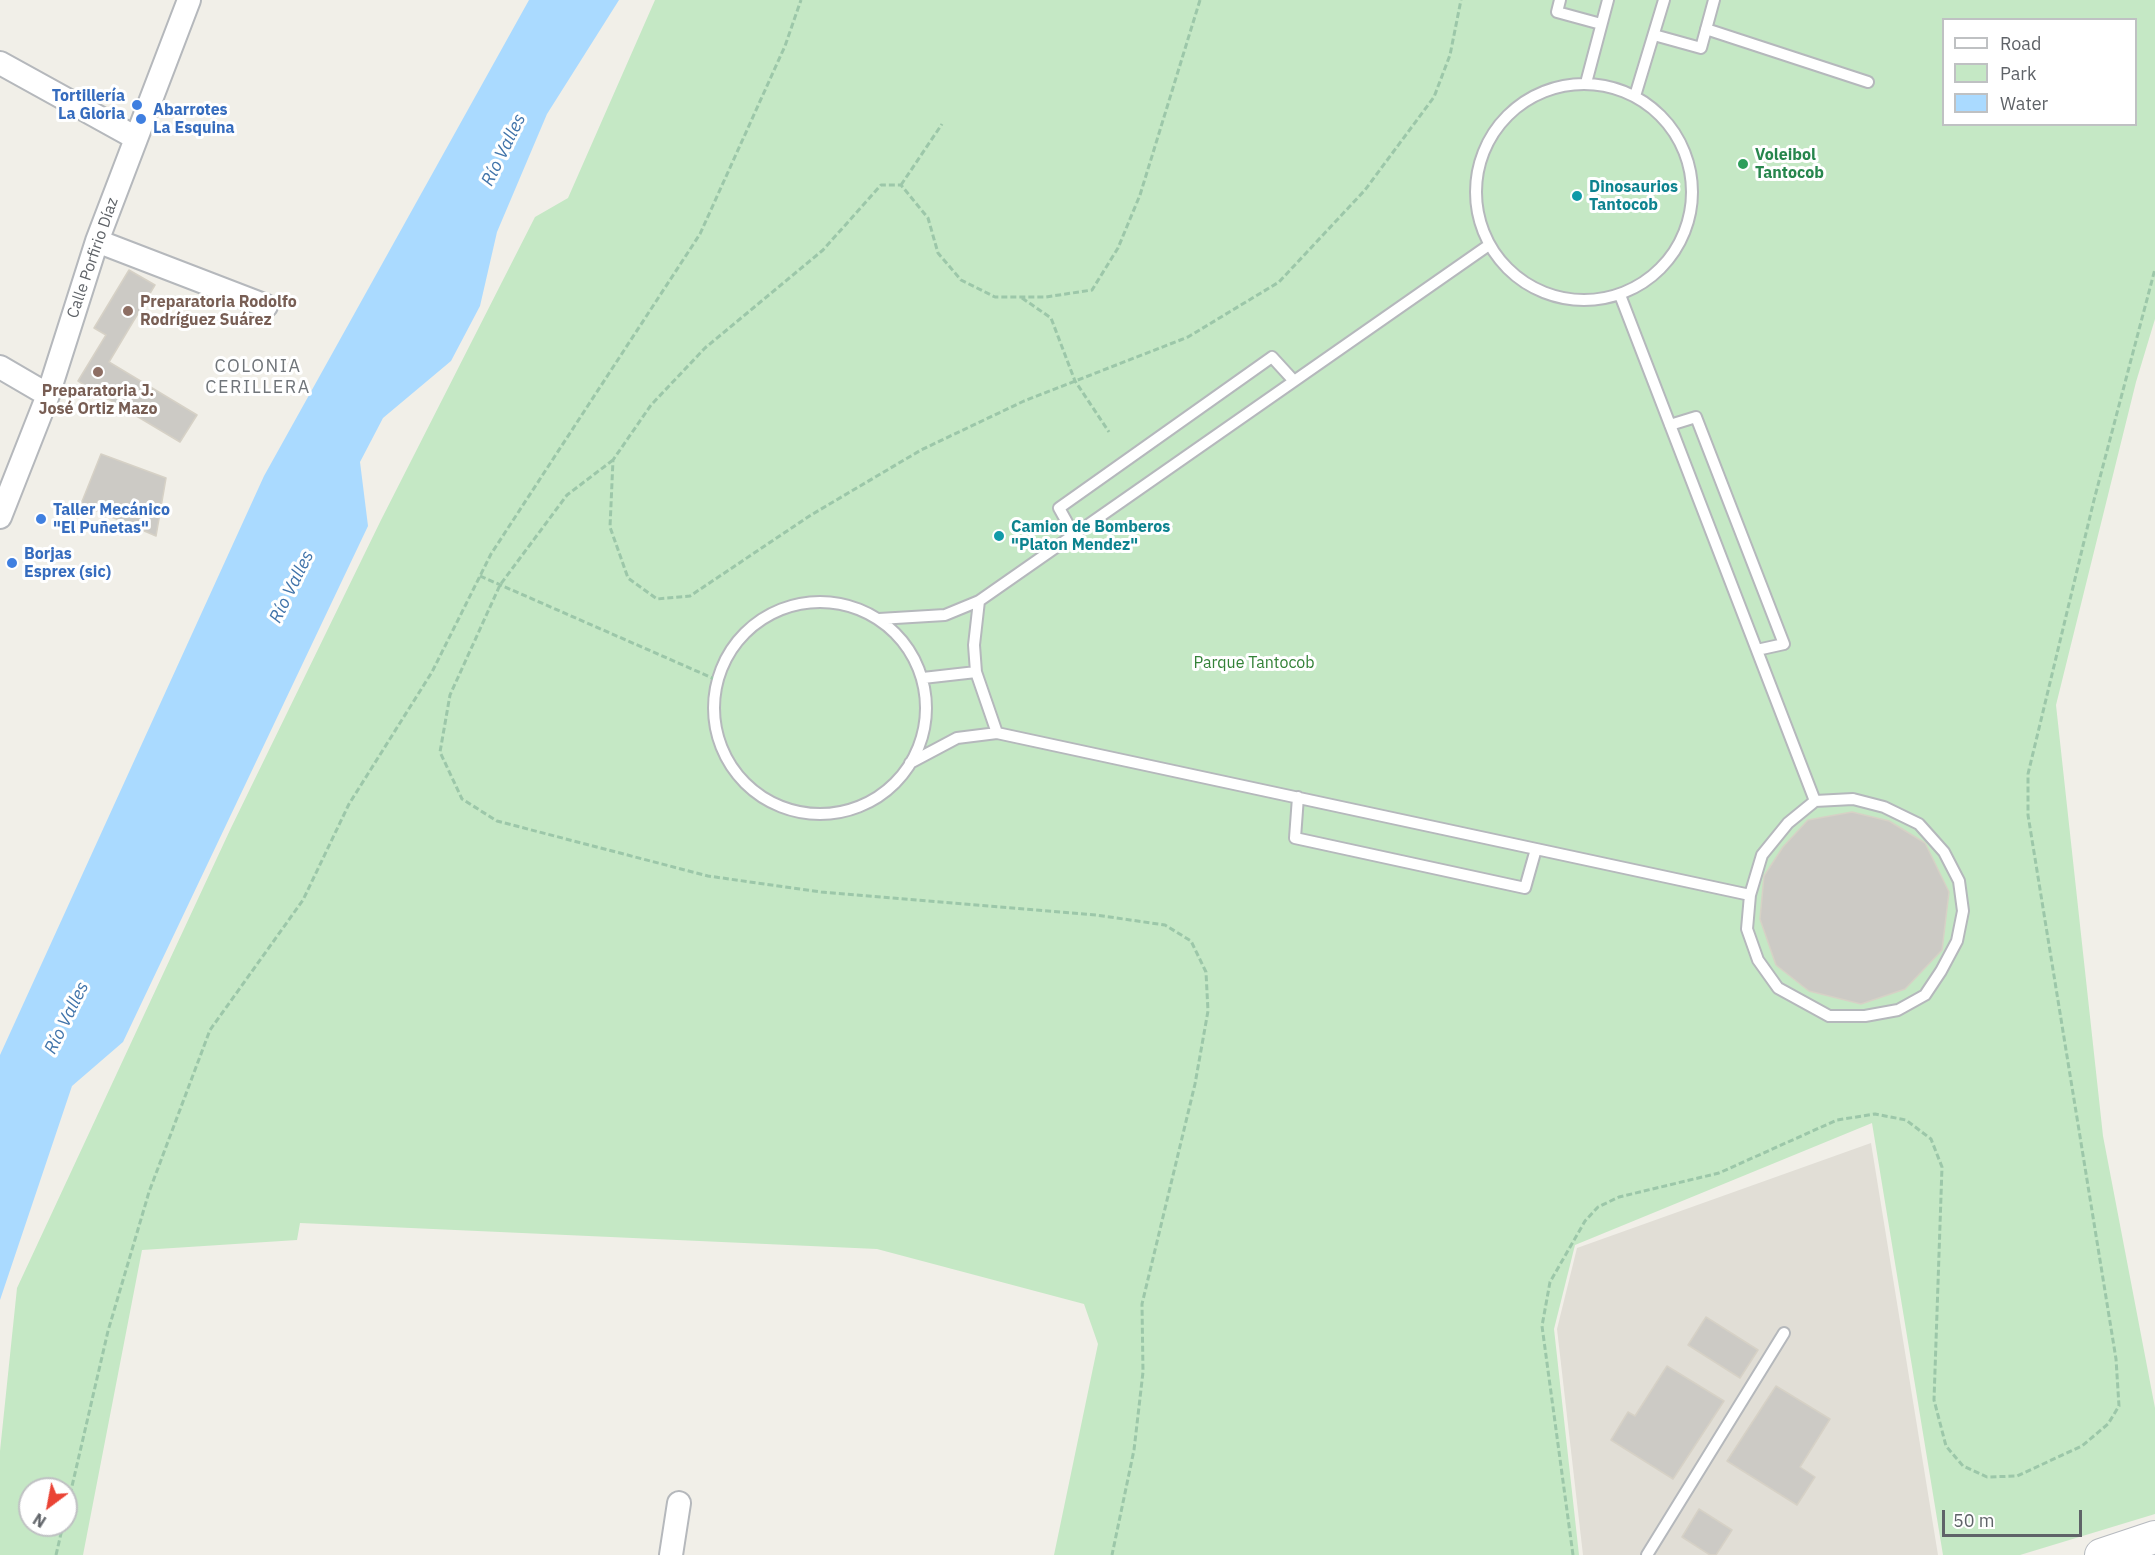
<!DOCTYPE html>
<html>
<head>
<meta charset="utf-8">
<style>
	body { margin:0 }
	#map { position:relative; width:2155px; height:1555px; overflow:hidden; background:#f1efe8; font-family:"IBM Plex Sans",sans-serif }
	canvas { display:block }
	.legend { position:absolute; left:1942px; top:18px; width:195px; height:108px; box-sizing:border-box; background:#fff; border:2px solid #bfc1c3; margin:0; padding:8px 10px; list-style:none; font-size:18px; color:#5f6368 }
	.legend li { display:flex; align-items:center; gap:12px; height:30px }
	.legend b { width:30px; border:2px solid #bfc1c3 }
	.north { position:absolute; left:18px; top:1477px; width:60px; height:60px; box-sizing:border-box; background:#fff; border:2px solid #bfc1c3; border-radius:50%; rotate:212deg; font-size:16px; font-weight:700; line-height:24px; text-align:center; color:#5f6368 }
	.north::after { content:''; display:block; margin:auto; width:21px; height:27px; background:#ea4335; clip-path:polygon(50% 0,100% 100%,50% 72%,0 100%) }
	.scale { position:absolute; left:1942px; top:1510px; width:140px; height:27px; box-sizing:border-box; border:3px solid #5f6368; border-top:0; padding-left:8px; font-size:18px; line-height:21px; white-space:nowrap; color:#5f6368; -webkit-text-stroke:4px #fff; paint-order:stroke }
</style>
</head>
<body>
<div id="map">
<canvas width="2155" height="1555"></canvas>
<ul class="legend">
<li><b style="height:8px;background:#fff"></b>Road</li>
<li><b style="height:16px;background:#c5e8c5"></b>Park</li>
<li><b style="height:16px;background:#aadaff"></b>Water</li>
</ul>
<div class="north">N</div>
<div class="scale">50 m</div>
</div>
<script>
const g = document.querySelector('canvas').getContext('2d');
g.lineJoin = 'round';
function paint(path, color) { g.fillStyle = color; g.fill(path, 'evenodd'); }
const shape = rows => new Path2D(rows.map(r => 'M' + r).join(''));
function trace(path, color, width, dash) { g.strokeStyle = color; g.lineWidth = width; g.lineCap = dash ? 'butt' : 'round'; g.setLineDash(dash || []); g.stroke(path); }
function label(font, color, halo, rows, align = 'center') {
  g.font = font + ' "IBM Plex Sans",sans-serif'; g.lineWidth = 6; g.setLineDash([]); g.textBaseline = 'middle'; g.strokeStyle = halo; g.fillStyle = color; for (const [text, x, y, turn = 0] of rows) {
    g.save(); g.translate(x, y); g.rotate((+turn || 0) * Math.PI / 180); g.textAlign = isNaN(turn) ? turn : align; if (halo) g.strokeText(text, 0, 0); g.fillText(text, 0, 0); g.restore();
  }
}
const education = shape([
	[1871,1143,1938,1555,1583,1555,1557,1329,1577,1248]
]);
const green = shape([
	[655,0,2155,0,2155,319,2136,382,2056,705,2103,1136,2155,1408,2155,1514,2020,1555,1943,1555,1872,1123,1575,1245,1554,1329,1579,1555,1054,1555,1098,1344,1084,1304,877,1249,300,1223,297,1240,142,1250,83,1555,0,1555,0,1451,17,1288,230,830,381,520,535,217,568,198],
	[1944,20,2136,20,2136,124,1944,124],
	[30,1489,66,1489,66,1525,30,1525]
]);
const water = shape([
	[529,0,619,0,547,114,497,232,480,306,451,361,383,418,360,462,368,526,123,1042,72,1086,0,1300,0,1055,264,476]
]);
const building = shape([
	[129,270,155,285,109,362,197,415,180,442,78,381,106,335,94,328,129,270],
	[101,454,166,478,156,536,81,504,101,454],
	[1852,812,1889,821,1925,843,1949,892,1942,950,1905,989,1861,1004,1809,991,1776,965,1760,919,1764,876,1783,847,1808,820,1852,812],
	[1706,1317,1758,1350,1740,1378,1688,1345,1706,1317],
	[1667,1366,1724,1401,1673,1479,1611,1440,1628,1412,1635,1416,1667,1366],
	[1776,1386,1830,1419,1800,1467,1815,1477,1797,1505,1727,1461,1776,1386],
	[1699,1509,1732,1530,1716,1555,1710,1555,1682,1537,1699,1509]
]);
const path = shape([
	[1200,0,1140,195,1118,248,1092,290,1046,297,995,297,961,280,938,253,928,218,901,185,881,185,823,250,705,348,651,405,613,460,610,527,628,578,657,599,690,596,811,515,921,450,1024,401,1188,337,1279,282,1365,190,1434,97,1450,55,1461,0],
	[901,185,942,124],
	[1022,298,1051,318,1075,381,1109,432],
	[613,460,567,495,500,585,450,695,440,752,462,799,497,821,708,876,821,892,1096,915,1165,925,1191,941,1206,972,1208,1011,1195,1084,1142,1304,1143,1372,1134,1450,1112,1555],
	[480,576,717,680],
	[66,1512,108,1331,149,1192,210,1030,303,900,349,804,432,672,491,554,700,234,785,46,801,0],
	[56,1555,63,1525],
	[1573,1555,1542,1326,1550,1282,1585,1221,1598,1207,1619,1197,1719,1173,1837,1120,1875,1114,1906,1120,1931,1139,1942,1167,1934,1400,1946,1446,1963,1466,1987,1477,2017,1476,2082,1446,2108,1424,2119,1406,2116,1359,2028,815,2028,774,2094,500,2155,269]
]);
const lane = shape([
	[1560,0,1557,12,1601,24],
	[1706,29,1868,82],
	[1654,35,1701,48,1714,0],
	[1586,83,1608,0],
	'1476 192a108 108 0 1 1 216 0a108 108 0 1 1-216 0Z',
	[1635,96,1664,0],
	[1620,295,1815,801],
	[1670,425,1696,417,1784,644,1757,650],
	[1074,535,1059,508,1272,357,1294,381],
	[979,601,974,645,976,672,997,733],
	'714 708a106 106 0 1 1 212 0a106 106 0 1 1-212 0Z',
	[879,619,945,615,979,601,1489,245],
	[923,678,976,672],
	[910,763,957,738,997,733,1750,895],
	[1298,797,1295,838,1525,888,1536,849],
	[1853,799,1884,807,1919,824,1944,852,1959,881,1963,911,1957,941,1941,971,1925,995,1898,1010,1865,1016,1829,1016,1778,988,1758,960,1747,929,1750,895,1762,855,1788,823,1815,801,1853,799],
	[1647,1555,1784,1333]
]);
const street = shape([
	[0,63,136,138],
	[97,241,266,306],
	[0,367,48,395],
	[0,517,48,395,97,241,189,0],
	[671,1555,679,1503]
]);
const secondary = shape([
	[2101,1555,2155,1537]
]);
const markers = [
	[137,105,6,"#3f7fe0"],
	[141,119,6,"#3f7fe0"],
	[1743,164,6,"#2e9e5b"],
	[1577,196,6,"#0f9aa8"],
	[128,311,6,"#8d6e63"],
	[98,372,6,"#8d6e63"],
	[41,519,6,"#3f7fe0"],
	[999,536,6,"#0f9aa8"],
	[12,563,6,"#3f7fe0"]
];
const shopNames = [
	["Tortillería",125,96,"right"],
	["La Gloria",125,114,"right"],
	["Abarrotes",153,110],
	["La Esquina",153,128],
	["Taller Mecánico",53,510],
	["\"El Puñetas\"",53,528],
	["Borjas",24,554],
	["Esprex (sic)",24,572]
];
const leisureNames = [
	["Voleibol",1755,155],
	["Tantocob",1755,173]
];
const cultureNames = [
	["Dinosaurios",1589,187],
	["Tantocob",1589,205],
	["Camion de Bomberos",1011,527],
	["\"Platon Mendez\"",1011,545]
];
const streetNames = [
	["Calle Porfirio Díaz",93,258,-71]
];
const educationNames = [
	["Preparatoria Rodolfo",140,302],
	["Rodríguez Suárez",140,320],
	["Preparatoria J.",98,391,"center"],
	["José Ortiz Mazo",98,409,"center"]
];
const parkNames = [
	["Parque Tantocob",1254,663]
];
const waterNames = [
	["Río Valles",504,150,-64],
	["Río Valles",292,587,-64],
	["Río Valles",67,1018,-64]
];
const neighbourhoodNames = [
	["COLONIA",258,367],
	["CERILLERA",258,388]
];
paint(education, '#e1ded6');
paint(green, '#c5e8c5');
paint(water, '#aadaff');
paint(building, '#cccac5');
trace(building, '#d6d1c6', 1.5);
trace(lane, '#b5b8bc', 14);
trace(street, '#b5b8bc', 26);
trace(secondary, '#b6babf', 34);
trace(path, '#9cc7a9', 3, [6, 3]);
trace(lane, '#fff', 10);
trace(street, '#fff', 22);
trace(secondary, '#fff', 32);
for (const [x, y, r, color] of markers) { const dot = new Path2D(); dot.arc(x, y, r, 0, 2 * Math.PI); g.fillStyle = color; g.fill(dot); trace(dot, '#fff', 2); }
label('bold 16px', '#366cbe', '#fff', shopNames, 'left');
label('bold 16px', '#27864d', '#fff', leisureNames, 'left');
label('bold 16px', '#0d838f', '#fff', cultureNames, 'left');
label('16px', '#5f6368', '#fff', streetNames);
label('bold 16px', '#785e54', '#fff', educationNames, 'left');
label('16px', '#348238', '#fff', parkNames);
label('italic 18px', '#4174aa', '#fff', waterNames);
g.letterSpacing = '1.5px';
label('18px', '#70757a', '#fff', neighbourhoodNames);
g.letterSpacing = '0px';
</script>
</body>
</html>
